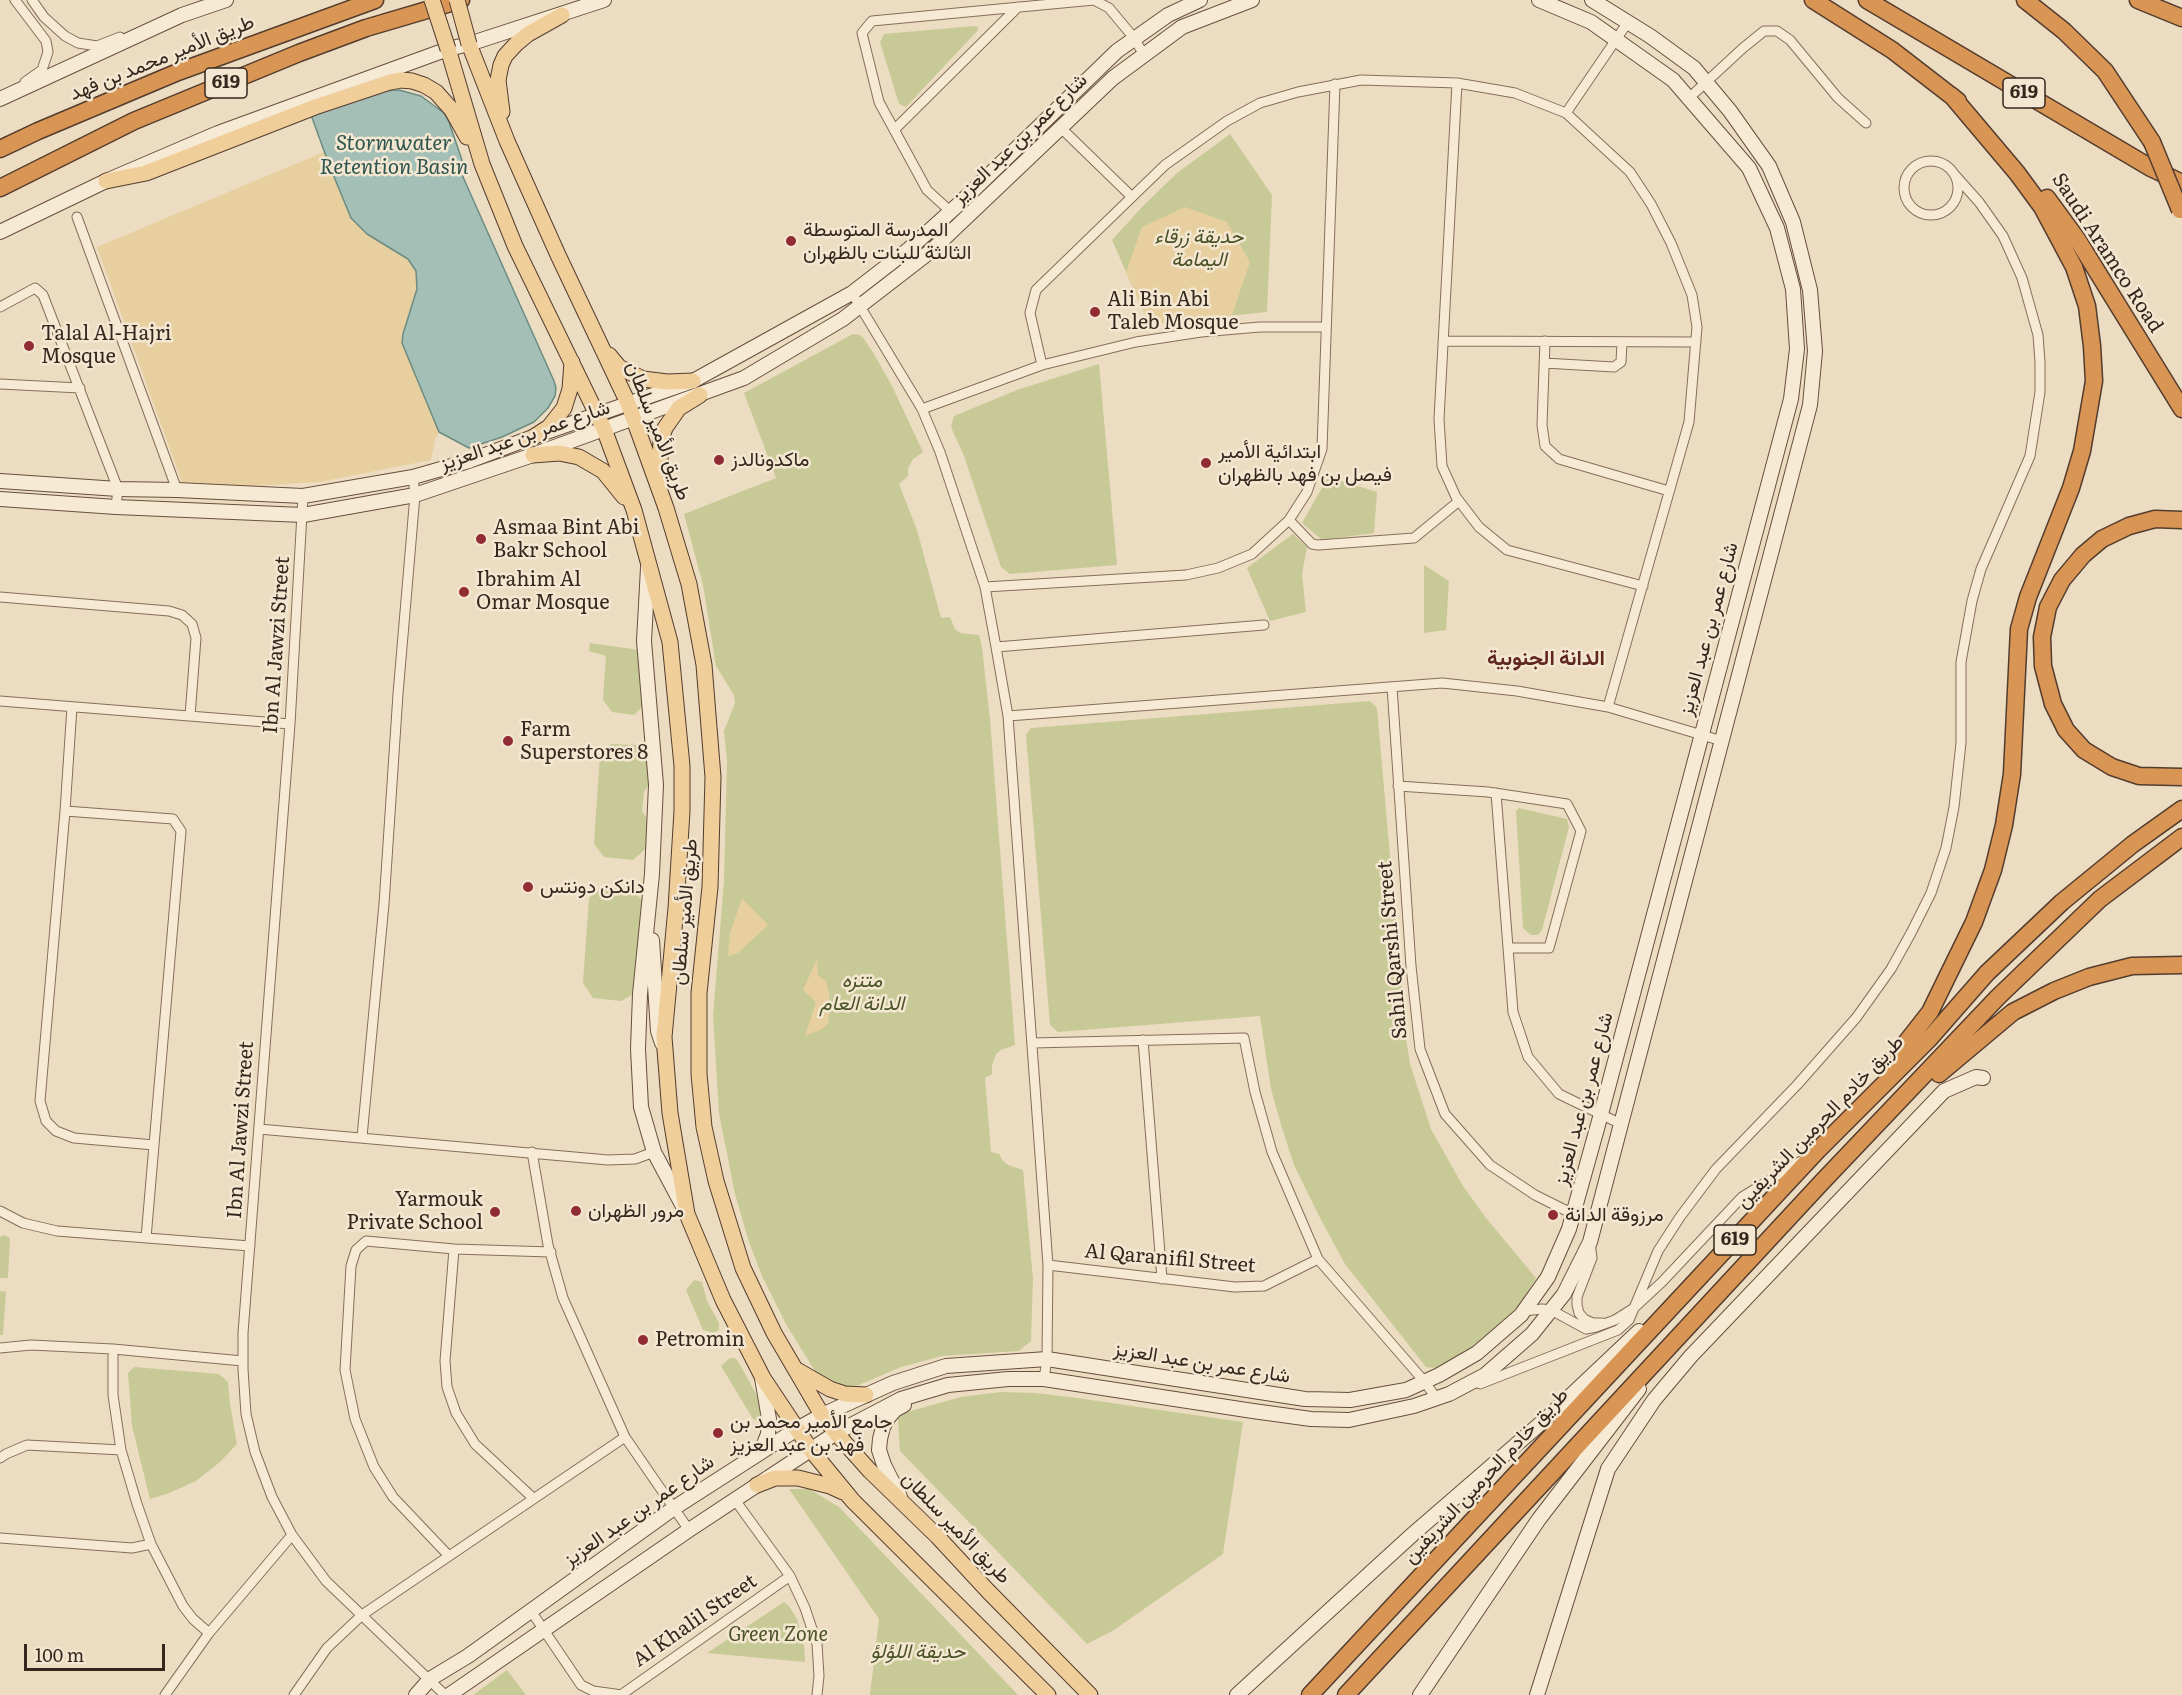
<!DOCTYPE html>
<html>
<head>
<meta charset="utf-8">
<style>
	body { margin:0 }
	#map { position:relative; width:2182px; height:1695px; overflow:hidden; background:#ecdcc1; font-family:Literata,serif }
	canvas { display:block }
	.scale { position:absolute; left:24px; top:1644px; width:141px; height:27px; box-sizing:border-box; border:3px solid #35271d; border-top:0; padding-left:8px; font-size:18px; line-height:21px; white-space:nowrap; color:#35271d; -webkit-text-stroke:4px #f4e7d1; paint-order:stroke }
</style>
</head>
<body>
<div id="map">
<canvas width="2182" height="1695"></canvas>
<div class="scale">100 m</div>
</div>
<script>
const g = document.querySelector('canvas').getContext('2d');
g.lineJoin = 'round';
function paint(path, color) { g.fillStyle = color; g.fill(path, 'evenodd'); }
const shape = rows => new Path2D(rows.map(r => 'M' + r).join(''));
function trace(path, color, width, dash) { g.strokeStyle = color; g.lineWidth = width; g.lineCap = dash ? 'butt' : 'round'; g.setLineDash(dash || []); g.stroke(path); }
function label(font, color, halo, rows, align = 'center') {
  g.font = font + ' Literata,Vazirmatn,serif'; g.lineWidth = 5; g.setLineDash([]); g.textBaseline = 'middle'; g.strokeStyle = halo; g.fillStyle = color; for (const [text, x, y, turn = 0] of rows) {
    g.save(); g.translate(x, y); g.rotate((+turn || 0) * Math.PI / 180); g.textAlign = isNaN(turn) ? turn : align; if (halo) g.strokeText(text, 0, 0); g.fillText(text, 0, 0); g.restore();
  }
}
const green = shape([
	[974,26,978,27,978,30,906,107,899,104,880,42,884,34],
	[1230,134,1272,195,1267,312,1149,324,1112,240,1143,206,1177,173],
	[853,334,860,335,864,339,874,354,891,384,923,452,913,459,908,468,908,476,899,484,917,530,941,618,950,617,955,629,960,633,979,635,982,648,990,719,1015,1045,1001,1050,996,1054,992,1065,992,1074,985,1078,991,1152,999,1154,1003,1161,1008,1165,1023,1170,1033,1279,1031,1341,1019,1351,942,1356,901,1367,859,1385,848,1387,837,1385,817,1374,787,1326,762,1276,749,1242,735,1194,719,1114,713,1016,724,881,727,761,724,731,735,703,734,695,716,666,703,585,684,514,776,478,744,393],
	[1099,364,1117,565,1010,574,1001,567,964,456,951,427,954,416,1017,390],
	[1328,477,1377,492,1374,533,1322,540,1302,523],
	[1293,534,1307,547,1302,574,1306,612,1270,621,1247,568],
	[1424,565,1449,581,1446,630,1424,633],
	[590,643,639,650,644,705,634,715,612,712,603,700,606,656,589,651],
	[1370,701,1377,708,1406,1038,1410,1064,1431,1129,1463,1186,1486,1218,1536,1278,1520,1304,1499,1327,1451,1362,1436,1368,1426,1367,1345,1264,1320,1218,1294,1165,1281,1125,1271,1089,1260,1016,1058,1032,1050,1025,1026,735,1031,728],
	[611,744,636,745,650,759,652,780,644,792,642,811,651,824,651,844,633,860,604,857,594,844,600,754],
	[1519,808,1567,819,1569,827,1542,930,1538,935,1531,935,1523,928,1516,811],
	[603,887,633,889,643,902,632,995,621,1001,593,998,583,983,589,898],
	[4,1235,10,1238,8,1278,0,1278,0,1237],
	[694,1280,702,1282,707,1301,719,1323,719,1330,714,1333,703,1330,686,1290],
	[0,1291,6,1292,3,1335,0,1335],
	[730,1358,735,1358,739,1363,756,1394,761,1405,762,1424,753,1419,721,1366],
	[134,1367,219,1374,228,1382,230,1404,237,1444,220,1462,196,1481,169,1493,150,1499,132,1426,128,1373],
	[1001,1392,1034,1393,1070,1397,1243,1422,1223,1554,1114,1630,1087,1644,900,1451,898,1418,907,1412,961,1397],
	[789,1489,809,1489,839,1507,1018,1695,870,1695,879,1619],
	[784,1602,789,1606,797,1619,804,1646,805,1662,707,1653],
	[507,1670,526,1695,473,1695]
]);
const sand = shape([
	[324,152,351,218,367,234,408,259,416,271,417,289,403,334,402,343,439,432,435,440,431,460,320,482,252,486,183,485,97,247],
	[1185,207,1227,222,1250,262,1232,315,1149,324,1126,272,1142,227],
	[742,898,768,925,738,953,728,956,730,933],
	[817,959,818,975,826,981,829,993,830,1007,828,1024,822,1029,805,1036,816,1002,803,990]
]);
const water = shape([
	[399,90,421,96,444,113,449,122,465,169,463,177,554,381,556,388,555,396,548,408,534,422,502,437,469,448,439,432,402,343,403,334,417,289,416,271,408,259,367,234,351,218,330,167,311,115,377,91,399,90]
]);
const street = shape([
	[15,0,46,41,48,52,42,70,25,82],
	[32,0,44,17,65,36,78,43,97,46,120,37],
	[1457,83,1439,419,1442,466,1456,497,1479,527,1507,550,1643,586],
	[1689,98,1743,48,1764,31,1777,31,1790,40,1838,98,1866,123],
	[1566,113,1628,22],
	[1061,128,1132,197],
	[894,130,1018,7],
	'1904 188a27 27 0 1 1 54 0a27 27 0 1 1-54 0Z',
	[950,211,927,190,879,102,862,33,872,21,1094,0,1109,8,1134,38,1144,55],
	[77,217,177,490],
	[852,293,922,409,940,452,985,587,996,647,1008,716,1048,1265,1047,1359,1044,1379],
	[0,307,35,288,43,295,118,489,116,507],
	[1443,341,1696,342],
	[1545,341,1542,425,1545,446,1559,459,1669,491],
	[1544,363,1614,367,1621,362,1622,342],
	[1042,365,1030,313,1036,290,1165,165,1227,121,1260,103,1298,92,1361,80,1457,83,1515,93,1566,113,1630,172,1651,204,1671,243,1692,295,1697,327,1689,422,1608,707],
	[0,384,80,388],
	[922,409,1042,365,1136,342,1201,332,1260,327,1325,327],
	[303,496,290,724,243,1333,243,1369,246,1414,255,1452,272,1497,292,1535,326,1581,445,1695],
	[1289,520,1312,544,1318,545,1414,538,1459,501],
	[985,587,1186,575,1218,568,1252,554,1289,520,1307,492,1322,449,1335,84],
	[0,597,169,611,182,615,192,624,196,638,190,716],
	[996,647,1264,625],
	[1392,687,1411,966,1420,1049,1445,1114,1490,1165,1535,1195,1573,1214],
	[0,701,290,724],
	[72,707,65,811,40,1101,46,1121,56,1131,74,1138,154,1145],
	[1008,716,1442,683,1517,691,1608,707,1722,741],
	[1398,786,1488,792,1567,804,1581,831,1549,948,1509,948],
	[1496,793,1513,1012,1528,1057,1559,1094,1621,1124],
	[65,811,173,819,181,831,146,1238],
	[1143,1040,1162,1279],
	[1032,1043,1244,1038,1255,1092,1272,1152,1318,1259,1424,1381,1437,1399],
	[259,1129,608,1160,635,1159,654,1152],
	[362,1137,384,904,398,694,415,495,413,477],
	[532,1152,548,1245,563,1298,625,1437,689,1530],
	[0,1211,23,1223,57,1231,250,1246],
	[1590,1242,1592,1258,1577,1297,1577,1305,1579,1313,1584,1319,1593,1323,1602,1323],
	[454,1249,445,1361,447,1387,456,1413,475,1444,533,1498],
	[1048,1265,1235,1287,1264,1286,1318,1259],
	[1524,1311,1542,1309,1551,1310,1586,1329,1596,1327,1615,1320,1634,1308,1662,1282,1742,1197,1801,1161],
	[0,1348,31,1345,113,1349,243,1361],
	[113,1349,113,1395,121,1450,137,1504,151,1544,183,1606,193,1619,209,1633],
	[1480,1384,1618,1330,1629,1320,1658,1251,1680,1217,1716,1169,1797,1085,1856,1018,1891,969,1911,933,1931,893,1946,848,1954,807,1961,743,1961,662,1972,601,1981,569,2030,456,2040,392,2040,362,2038,335,2022,278,2003,236,1979,202,1954,174],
	[0,1458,6,1454,27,1445,121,1450],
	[735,1500,790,1576,805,1608,817,1644,819,1676,817,1695],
	[0,1538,132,1548,151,1544],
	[449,1556,393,1497,374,1467,355,1419,345,1370,351,1266,356,1250,366,1241,454,1249,551,1252],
	[531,1611,581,1685,593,1691,622,1695],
	[165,1695,209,1633,292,1535],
	[294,1695,327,1648,362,1615,625,1437],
	[621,1695,790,1576]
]);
const secondary = shape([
	[0,99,182,15,226,0],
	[0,232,106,181,218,133,448,49,469,44,604,0],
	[0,481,118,489,177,490,303,496,413,477,469,461,538,435,693,381,852,293,909,249,960,203,1117,51,1168,15,1200,0],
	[0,499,116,507,303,515,415,495,527,457,744,378,843,319,931,251,1113,78,1182,27,1252,0],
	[648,568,644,641,656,785,652,874,640,994,638,1049,641,1107,654,1152,686,1212],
	[652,940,658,1031,662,1043],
	[761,1452,768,1434,769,1419,762,1378],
	[900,1497,884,1465,879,1450,880,1439,883,1427,888,1418,895,1410,904,1405],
	[416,1695,430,1679,468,1656,674,1508,797,1429,822,1415,893,1383,946,1366,1047,1359,1305,1399,1350,1400,1406,1390,1439,1375,1477,1353,1521,1315,1548,1277,1569,1229,1601,1114,1791,399,1797,349,1793,289,1777,228,1749,168,1673,80,1591,22,1539,0],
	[449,1695,689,1530,836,1433,901,1399,948,1385,1008,1379,1044,1379,1253,1411,1311,1419,1349,1420,1414,1406,1449,1394,1485,1375,1532,1334,1564,1294,1590,1242,1621,1124,1810,405,1815,351,1810,290,1793,222,1769,166,1730,111,1694,68,1650,36,1592,0],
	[1237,1695,1413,1534,1548,1417,1639,1331],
	[1420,1695,1539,1519,1639,1389],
	[1537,1695,1608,1469,1654,1400,1691,1356,1944,1091,1976,1077,1983,1078]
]);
const primary = shape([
	[469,44,507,141,558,255,628,403,666,508,689,584,704,665,713,777,710,887,699,993,699,1074,704,1127,716,1181,743,1268,774,1333,822,1415,836,1433,870,1471,937,1536,987,1590,1090,1695],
	[448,49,482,164,515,246,604,429,634,510,670,642,682,766,682,811,676,908,664,1037,670,1113,687,1214,723,1300,763,1378,811,1450,853,1501,1048,1695],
	[502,112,498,80,501,65,505,56,516,44,528,34,562,15],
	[106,181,146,173,315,107,390,82,401,80,412,81,424,85,436,92,452,110,467,137],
	[609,355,619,367,643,379,667,382,693,381],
	[529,440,549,427,564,408,570,389,572,362],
	[533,455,559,453,579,457,603,471,624,497],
	[659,481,661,440,665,428,679,408,700,395],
	[797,1370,830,1389,845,1394,866,1395],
	[757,1485,775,1478,798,1478,830,1486,843,1492]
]);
const highway = shape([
	[1813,0,1892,50,1958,101],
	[1867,0,2151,168,2182,183],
	[2025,0,2064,31,2105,71,2152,142],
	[2138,0,2182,18],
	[0,149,38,131,178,72,375,0],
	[0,188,134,121,299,53,366,28,461,0],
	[2047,198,2077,239,2182,409],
	[2182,520,2155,519,2129,526,2102,539,2083,555,2062,580,2048,607,2042,637,2043,666,2053,704,2066,730,2084,750,2112,767,2139,776,2182,777],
	[1886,1068,1930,1012,1974,922,1993,870,2004,825,2012,774,2019,629,2028,597,2071,488,2082,451,2094,381,2092,346,2087,306,2074,267,2042,207,2017,173,1952,96],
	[1939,1074,2013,1012,2054,991,2089,977,2132,966,2182,965],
	[1310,1695,1818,1150,1930,1038,1987,973,2062,902,2133,844,2182,809],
	[1346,1695,1822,1182,1998,997,2100,899,2182,837]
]);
const primaryBridge = shape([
	[432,0,448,49],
	[457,0,469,44]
]);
const highwayBridge = shape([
	[2152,142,2180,210]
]);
const markers = [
	[791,241,6,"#922c34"],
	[1095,312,6,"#922c34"],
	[29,346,6,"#922c34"],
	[719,460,6,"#922c34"],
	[1206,463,6,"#922c34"],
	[481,539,6,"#922c34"],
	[464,592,6,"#922c34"],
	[508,741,6,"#922c34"],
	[528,887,6,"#922c34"],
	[576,1211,6,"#922c34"],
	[495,1212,6,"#922c34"],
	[1553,1215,6,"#922c34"],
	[643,1340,6,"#922c34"],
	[718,1433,6,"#922c34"]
];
const shields = [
	[226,83,42],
	[2024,93,42],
	[1735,1240,42]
];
const shieldNames = [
	["619",226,83],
	["619",2024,93],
	["619",1735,1240]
];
const streetNames = [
	["طريق الأمير محمد بن فهد",162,58,-22],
	["شارع عمر بن عبد العزيز",1020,139,-44],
	["Saudi Aramco Road",2107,253,57],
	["طريق الأمير سلطان",658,431,69],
	["شارع عمر بن عبد العزيز",525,436,-19],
	["شارع عمر بن عبد العزيز",1709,629,-75],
	["Ibn Al Jawzi Street",277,645,-86],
	["طريق الأمير سلطان",685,912,-85],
	["Sahil Qarshi Street",1393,950,-95],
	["شارع عمر بن عبد العزيز",1584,1099,-75],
	["طريق خادم الحرمين الشريفين",1820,1122,-46],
	["Ibn Al Jawzi Street",241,1130,-86],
	["Al Qaranifil Street",1170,1259,5],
	["شارع عمر بن عبد العزيز",1202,1363,9],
	["طريق خادم الحرمين الشريفين",1486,1476,-47],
	["شارع عمر بن عبد العزيز",639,1511,-35],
	["طريق الأمير سلطان",956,1528,46],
	["Al Khalil Street",695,1621,-35]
];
const poiNames = [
	["المدرسة المتوسطة",803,230],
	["الثالثة للبنات بالظهران",803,253],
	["Ali Bin Abi",1107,300],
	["Taleb Mosque",1107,323],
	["Talal Al-Hajri",41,334],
	["Mosque",41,357],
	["ابتدائية الأمير",1218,452],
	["فيصل بن فهد بالظهران",1218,475],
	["ماكدونالدز",731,460],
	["Asmaa Bint Abi",493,528],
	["Bakr School",493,551],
	["Ibrahim Al",476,580],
	["Omar Mosque",476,603],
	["Farm",520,730],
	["Superstores 8",520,753],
	["دانكن دونتس",540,887],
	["Yarmouk",483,1200,"right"],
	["Private School",483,1223,"right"],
	["مرور الظهران",588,1211],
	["مرزوقة الدانة",1565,1215],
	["Petromin",655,1340],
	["جامع الأمير محمد بن",730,1422],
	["فهد بن عبد العزيز",730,1445]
];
const parkNames = [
	["حديقة زرقاء",1199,237],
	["اليمامة",1199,260],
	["متنزه",862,981],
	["الدانة العام",862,1004],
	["Green Zone",778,1635],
	["حديقة اللؤلؤ",918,1652]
];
const waterNames = [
	["Stormwater",394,144],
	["Retention Basin",394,168]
];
const neighbourhoodNames = [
	["الدانة الجنوبية",1546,659]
];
paint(green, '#c7ca96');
paint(sand, '#e7cf9f');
paint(water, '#a4bfb5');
trace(water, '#6b8c82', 1.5);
trace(street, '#856e5a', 11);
trace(secondary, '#674f3d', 16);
trace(primary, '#533c2e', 17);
trace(highway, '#533c2e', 19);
trace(street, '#f7ead4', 9);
trace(secondary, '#f7ead4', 14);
trace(primary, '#efce9a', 15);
trace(highway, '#d99554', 16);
trace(primaryBridge, '#533c2e', 17, []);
trace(highwayBridge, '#533c2e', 19, []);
trace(primaryBridge, '#efce9a', 15);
trace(highwayBridge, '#d99554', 16);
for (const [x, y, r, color] of markers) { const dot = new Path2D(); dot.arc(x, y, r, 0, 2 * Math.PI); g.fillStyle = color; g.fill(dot); trace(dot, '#f4e7d1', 2); }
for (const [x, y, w] of shields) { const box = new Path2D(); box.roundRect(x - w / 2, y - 15, w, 30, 4.5); g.fillStyle = '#f4e7d1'; g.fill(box); trace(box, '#35271d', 1.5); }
label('bold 18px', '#35271d', null, shieldNames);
label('20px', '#35271d', '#f4e7d1', streetNames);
label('20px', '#35271d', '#f4e7d1', poiNames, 'left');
label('italic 20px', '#495125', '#f4e7d1', parkNames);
label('italic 21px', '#2d544f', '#f4e7d1', waterNames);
label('bold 21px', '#60271e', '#f4e7d1', neighbourhoodNames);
</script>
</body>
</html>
